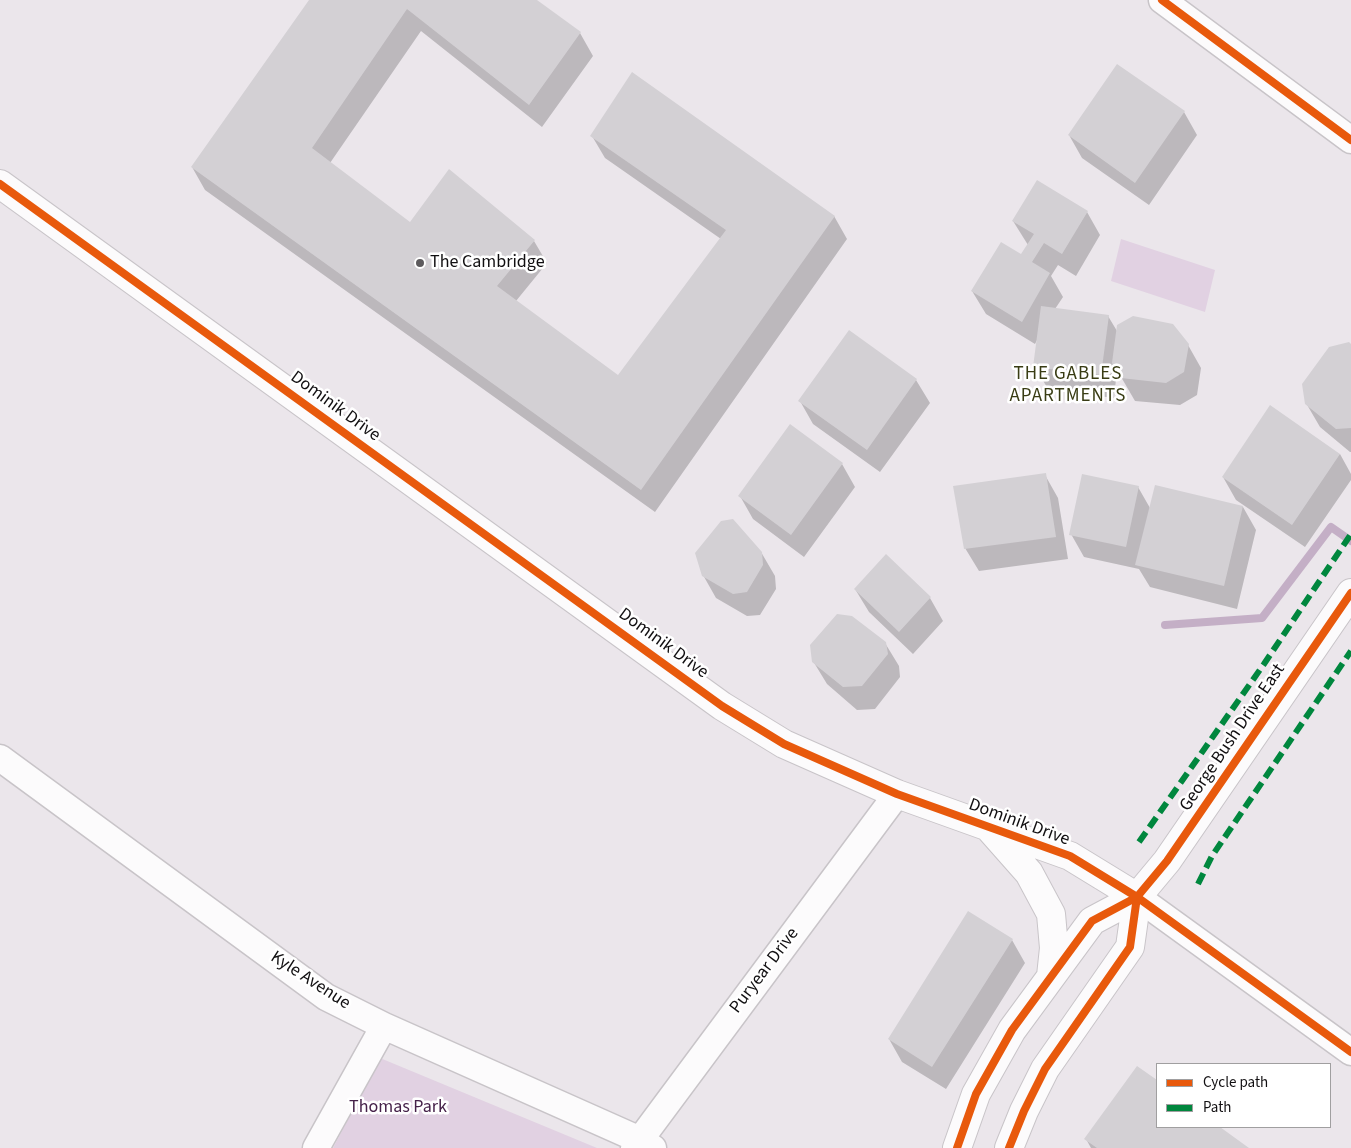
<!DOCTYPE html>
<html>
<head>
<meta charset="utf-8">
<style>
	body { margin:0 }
	#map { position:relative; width:1351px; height:1148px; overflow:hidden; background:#ebe6eb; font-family:"Source Sans 3",sans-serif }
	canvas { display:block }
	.legend { position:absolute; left:1156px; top:1063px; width:175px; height:65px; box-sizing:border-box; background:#fff; border:1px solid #a09fa0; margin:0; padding:6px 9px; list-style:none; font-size:15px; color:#110f11 }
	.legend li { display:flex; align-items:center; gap:10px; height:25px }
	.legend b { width:25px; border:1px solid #a09fa0 }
</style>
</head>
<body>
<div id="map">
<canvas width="1351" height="1148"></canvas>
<ul class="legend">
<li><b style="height:6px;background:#e8590c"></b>Cycle path</li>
<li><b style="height:6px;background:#00873e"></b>Path</li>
</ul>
</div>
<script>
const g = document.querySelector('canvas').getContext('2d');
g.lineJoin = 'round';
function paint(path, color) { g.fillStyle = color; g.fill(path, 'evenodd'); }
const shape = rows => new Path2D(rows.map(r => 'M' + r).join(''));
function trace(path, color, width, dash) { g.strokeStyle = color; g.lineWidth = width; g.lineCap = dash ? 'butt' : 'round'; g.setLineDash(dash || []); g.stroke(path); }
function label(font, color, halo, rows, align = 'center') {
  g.font = font + ' "Source Sans 3",sans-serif'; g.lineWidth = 5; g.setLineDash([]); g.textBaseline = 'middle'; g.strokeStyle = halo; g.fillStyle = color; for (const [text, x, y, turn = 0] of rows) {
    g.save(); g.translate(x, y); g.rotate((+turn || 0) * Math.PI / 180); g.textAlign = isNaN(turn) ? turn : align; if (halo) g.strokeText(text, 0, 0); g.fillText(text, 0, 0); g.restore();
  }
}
const green = shape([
	[1121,239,1215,270,1205,312,1111,281],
	[380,1058,597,1148,333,1148]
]);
const shadow = shape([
	[310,0,535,0,580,33,593,56,542,127,421,31,330,163,410,224,534,241,547,263,516,301,618,377,721,239,605,158,592,136,834,216,847,239,655,512,205,190,192,167],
	[1184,112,1197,135,1149,205,1082,158,1069,135],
	[1087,212,1100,235,1076,276,1058,265,1051,276,1063,297,1055,309,1108,316,1117,331,1188,345,1201,368,1197,395,1180,405,1135,401,1117,370,1114,398,1048,389,1035,367,1038,338,1035,344,986,314,972,291,1021,256,1028,245,1013,221],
	[849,332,916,380,930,403,880,472,813,424,800,401],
	[1351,345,1351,452,1350,452,1320,427,1306,403],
	[1340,454,1351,474,1351,480,1305,547,1236,500,1223,477],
	[842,464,855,487,804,557,753,519,740,496],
	[1045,475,1058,498,1068,559,979,571,965,548],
	[1156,486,1243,507,1256,530,1237,609,1150,587,1139,569,1084,557,1071,534,1138,487,1150,508],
	[761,552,775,576,776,589,760,615,747,616,716,598,703,575],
	[855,589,930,598,943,621,913,654,869,612],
	[885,643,899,666,900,677,875,709,857,710,827,684,813,661],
	[1012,940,1025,963,946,1089,902,1062,889,1039],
	[1138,1068,1157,1082,1157,1127,1218,1127,1247,1148,1091,1148,1086,1139]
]);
const stream = shape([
	[1165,625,1262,618,1331,527,1351,541]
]);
const building = shape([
	[309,0,537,0,581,32,529,105,407,9,312,148,410,222,449,169,535,240,497,286,618,375,726,230,590,136,632,72,835,216,641,490,191,167],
	[1117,64,1185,111,1135,183,1068,135],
	[1037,180,1088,211,1062,254,1044,243,1032,262,1050,273,1022,322,971,291,1001,242,1021,254,1034,234,1012,221],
	[1041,306,1109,315,1101,375,1033,367],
	[1133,316,1173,324,1189,344,1184,372,1166,383,1121,378,1112,363,1117,325],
	[849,330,917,379,867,450,798,401],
	[1349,342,1351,344,1351,428,1336,429,1305,404,1302,384,1329,347],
	[1270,405,1340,454,1292,525,1222,477],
	[790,424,843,463,791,535,738,496],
	[1046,473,1056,537,964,549,953,486],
	[1082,474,1139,486,1126,547,1069,535],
	[1155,485,1243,506,1224,586,1135,565],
	[733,519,762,552,763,565,747,592,733,594,702,576,695,553,721,521],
	[886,554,931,597,899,632,854,589],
	[837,614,852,616,886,642,888,654,862,686,843,687,812,662,810,645],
	[968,911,1013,939,932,1067,888,1039],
	[1137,1066,1157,1080,1157,1127,1220,1127,1249,1148,1097,1148,1084,1139]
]);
const minor = shape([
	[1162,0,1351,140],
	[0,758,326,997,384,1026,640,1140,653,1148],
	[1137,897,1351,1052],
	[316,1148,384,1026],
	[634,1148,897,794]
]);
const tertiary = shape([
	[0,184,722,706,784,744,897,794,1070,856,1137,897],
	[991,830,1029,873,1051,914,1054,948,1051,976],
	[957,1148,976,1094,1012,1030,1092,921,1137,897,1167,861,1351,593],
	[1009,1148,1024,1111,1045,1069,1130,947,1137,897]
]);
const quiet = shape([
	[1139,842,1264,664,1351,534],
	[1198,884,1212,856,1351,651]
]);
const cycleway = shape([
	[1162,0,1351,140],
	[0,184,722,706,784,744,897,794,1070,856,1137,897,1351,1052],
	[957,1148,976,1094,1012,1030,1092,921,1137,897,1167,861,1351,593],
	[1009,1148,1024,1111,1045,1069,1130,947,1137,897]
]);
const markers = [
	[420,263,5,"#5d5a5d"]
];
const poiNames = [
	["The Cambridge",430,263]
];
const streetNames = [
	["Dominik Drive",335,407,36],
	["Dominik Drive",663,644,36],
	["George Bush Drive East",1233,738,-56],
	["Dominik Drive",1019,823,20],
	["Puryear Drive",765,971,-53],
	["Kyle Avenue",310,981,33]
];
const parkNames = [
	["Thomas Park",398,1108]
];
const neighbourhoodNames = [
	["THE GABLES",1068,375],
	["APARTMENTS",1068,397]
];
paint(green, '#e1d1e2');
paint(shadow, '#0003');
trace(stream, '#c4afc6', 8);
paint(building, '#d3d0d4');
trace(minor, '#c8c4c8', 29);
trace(tertiary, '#c8c4c8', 30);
trace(minor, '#fcfbfc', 26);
trace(tertiary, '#fcfbfc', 28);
trace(quiet, '#00873e', 6, [12, 6]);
trace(cycleway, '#e8590c', 8);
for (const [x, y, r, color] of markers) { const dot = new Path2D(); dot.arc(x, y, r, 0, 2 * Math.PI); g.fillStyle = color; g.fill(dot); trace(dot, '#fff', 2); }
label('18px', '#110f11', '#fff', poiNames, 'left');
label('18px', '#110f11', '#fff', streetNames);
label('18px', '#452149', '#fff', parkNames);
g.letterSpacing = '1px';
label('19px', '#393c14', '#fff', neighbourhoodNames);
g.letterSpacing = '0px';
</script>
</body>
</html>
